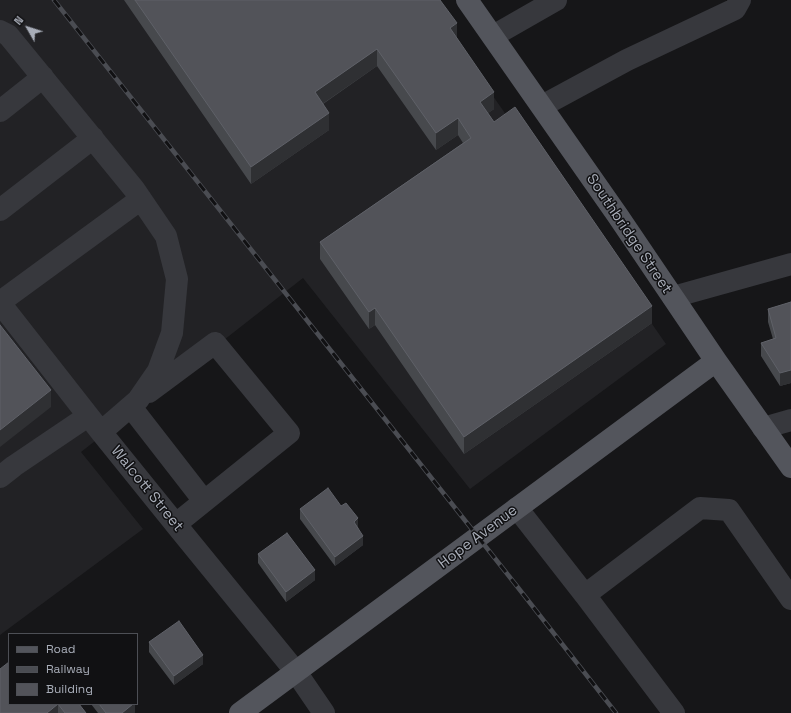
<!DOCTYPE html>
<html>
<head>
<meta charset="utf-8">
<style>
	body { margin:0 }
	#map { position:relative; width:791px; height:713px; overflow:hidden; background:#161618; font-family:"Space Grotesk",sans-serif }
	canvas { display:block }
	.legend { position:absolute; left:8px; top:633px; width:130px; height:72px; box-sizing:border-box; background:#111113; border:1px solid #4d4f55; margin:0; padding:5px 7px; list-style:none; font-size:12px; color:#a8adb8 }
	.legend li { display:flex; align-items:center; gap:8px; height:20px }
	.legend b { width:20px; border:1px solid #4d4f55 }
	.north { position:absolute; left:8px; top:8px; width:40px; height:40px; -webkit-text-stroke:3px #111113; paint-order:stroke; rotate:309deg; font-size:11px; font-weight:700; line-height:16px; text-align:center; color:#a8adb8 }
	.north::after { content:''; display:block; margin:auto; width:14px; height:18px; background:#a8adb8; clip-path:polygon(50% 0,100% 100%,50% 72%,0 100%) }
</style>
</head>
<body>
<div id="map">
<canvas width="791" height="713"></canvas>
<ul class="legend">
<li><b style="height:5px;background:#53555c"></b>Road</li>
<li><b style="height:5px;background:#4a4c52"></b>Railway</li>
<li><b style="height:11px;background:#525359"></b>Building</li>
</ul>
<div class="north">N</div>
</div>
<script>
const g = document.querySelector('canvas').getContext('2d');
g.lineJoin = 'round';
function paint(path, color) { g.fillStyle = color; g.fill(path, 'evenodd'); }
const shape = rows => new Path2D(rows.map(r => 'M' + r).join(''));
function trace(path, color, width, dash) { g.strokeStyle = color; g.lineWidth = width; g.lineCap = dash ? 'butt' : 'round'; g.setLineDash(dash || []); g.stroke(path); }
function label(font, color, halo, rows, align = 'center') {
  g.font = font + ' "Space Grotesk",sans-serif'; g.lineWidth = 3; g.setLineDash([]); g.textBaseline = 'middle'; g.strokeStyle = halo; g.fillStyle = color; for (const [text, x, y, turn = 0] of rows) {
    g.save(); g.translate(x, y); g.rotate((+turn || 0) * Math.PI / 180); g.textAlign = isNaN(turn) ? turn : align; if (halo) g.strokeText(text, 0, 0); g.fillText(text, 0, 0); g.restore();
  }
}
const built = shape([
	[0,0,426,0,666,344,470,489,303,278,81,452,143,529,0,635]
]);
const minor = shape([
	[0,31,8,35,134,189,166,236,177,279,172,333,158,371,138,400,101,432],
	[493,36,556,0],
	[542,106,627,60,735,9,740,0],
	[0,111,43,77],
	[0,210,93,138],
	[673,297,791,264],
	[0,302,141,199],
	[0,303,101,432,181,531,296,672,324,713],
	[149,392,215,343,289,433,176,524],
	[131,407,204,501],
	[763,428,791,420],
	[0,477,14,466,88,416],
	[517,508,585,595,700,508,729,510,791,599],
	[585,595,674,713]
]);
const major = shape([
	[467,0,618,216,716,361,791,467],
	[240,713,716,361]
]);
const rail = shape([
	[54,0,516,585,616,713]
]);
const wall = shape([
	[124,0,440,0,457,38,494,109,488,113,494,122,652,323,464,454,375,325,369,329,320,259,320,242,463,143,458,135,436,150,377,66,323,104,329,130,251,184],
	[791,302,791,383,780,386,761,356,761,343,773,339,768,322,768,309],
	[341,506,358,527,363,545,335,566,300,519,300,509],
	[258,554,315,580,286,602,258,563],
	[149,642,203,664,174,685,149,652],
	[0,669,79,704,86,713,0,713],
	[91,704,135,704,135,712,134,713,98,713]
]);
const shadedWall = shape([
	[457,23,457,40,450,28],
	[377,49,377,66,315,109,315,92],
	[494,92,494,109,480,119,480,102],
	[329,113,329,130,251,184,251,167],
	[458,118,458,135,436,150,436,133],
	[652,306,652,323,464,454,464,437],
	[375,308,375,325,369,329,369,312],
	[791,370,791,383,780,386,780,373],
	[51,390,51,407,0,447,0,430],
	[358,518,358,528,354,522],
	[363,536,363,545,335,566,335,557],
	[315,570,315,580,286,602,286,592],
	[203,655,203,664,174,685,174,676],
	[58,704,58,713,47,713],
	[133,704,135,704,135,712,134,713,122,713]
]);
const building = shape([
	[135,0,440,0,457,23,450,28,494,92,480,102,494,122,515,107,652,306,464,437,375,308,369,312,320,242,471,138,458,118,436,133,377,49,315,92,329,113,251,167,135,0],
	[791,302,791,370,780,373,761,343,776,338,768,309,791,302],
	[0,325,51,390,0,430,0,325],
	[328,488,341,506,346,503,358,518,354,522,363,536,335,557,300,509,328,488],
	[287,533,315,570,286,592,258,554,287,533],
	[179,621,203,655,174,676,149,642,179,621],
	[9,662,9,704,79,704,86,713,65,713,58,704,47,713,0,713,0,669,9,662],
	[99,704,133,704,122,713,106,713,99,704]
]);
const streetNames = [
	["Southbridge Street",629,234,56],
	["Walcott Street",147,489,51],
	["Hope Avenue",478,537,-37]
];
paint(built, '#222225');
trace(minor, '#37383d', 22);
trace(major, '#53555c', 22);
trace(rail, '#4a4c52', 4.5);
trace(rail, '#111113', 3, [9]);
paint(wall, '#47494d');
paint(shadedWall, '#2f3033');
paint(building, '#525359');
trace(building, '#5f6168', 1);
label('15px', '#a8adb8', '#111113', streetNames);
</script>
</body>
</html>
